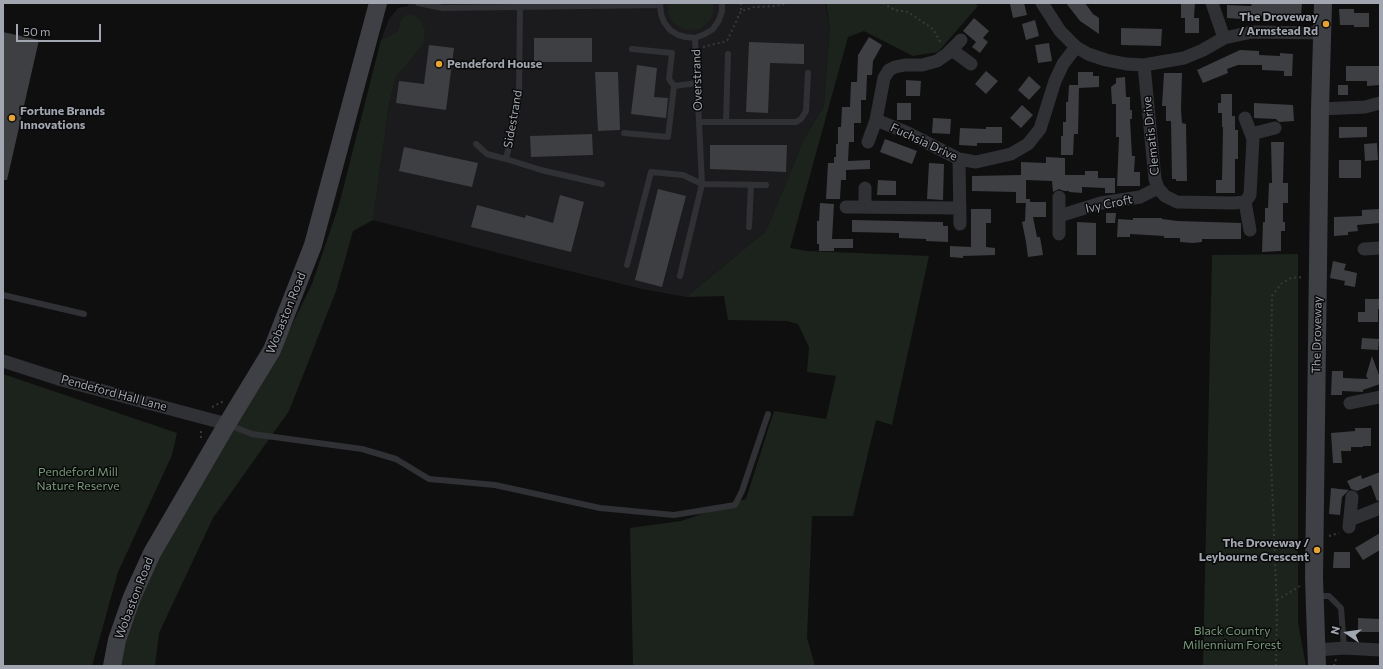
<!DOCTYPE html>
<html>
<head>
<meta charset="utf-8">
<style>
	body { margin:0 }
	#map { position:relative; width:1383px; height:669px; overflow:hidden; background:#0f0f10; font-family:Commissioner,sans-serif }
	canvas { display:block }
	.frame { position:absolute; inset:0; border:4px solid #a1a6b0; pointer-events:none }
	.north { position:absolute; left:1327px; top:613px; width:40px; height:40px; -webkit-text-stroke:3px #0a0a0b; paint-order:stroke; rotate:283deg; font-size:11px; font-weight:700; line-height:16px; text-align:center; color:#a1a6b0 }
	.north::after { content:''; display:block; margin:auto; width:14px; height:18px; background:#a1a6b0; clip-path:polygon(50% 0,100% 100%,50% 72%,0 100%) }
	.scale { position:absolute; left:16px; top:24px; width:85px; height:18px; box-sizing:border-box; border:2px solid #a1a6b0; border-top:0; padding-left:5px; font-size:12px; line-height:14px; white-space:nowrap; color:#a1a6b0; -webkit-text-stroke:3px #0a0a0b; paint-order:stroke }
</style>
</head>
<body>
<div id="map">
<canvas width="1383" height="669"></canvas>
<div class="frame"></div>
<div class="north">N</div>
<div class="scale">50 m</div>
</div>
<script>
const g = document.querySelector('canvas').getContext('2d');
g.lineJoin = 'round';
function paint(path, color) { g.fillStyle = color; g.fill(path, 'evenodd'); }
const shape = rows => new Path2D(rows.map(r => 'M' + r).join(''));
function trace(path, color, width, dash) { g.strokeStyle = color; g.lineWidth = width; g.lineCap = dash ? 'butt' : 'round'; g.setLineDash(dash || []); g.stroke(path); }
function label(font, color, halo, rows, align = 'center') {
  g.font = font + ' Commissioner,sans-serif'; g.lineWidth = 3; g.setLineDash([]); g.textBaseline = 'middle'; g.strokeStyle = halo; g.fillStyle = color; for (const [text, x, y, turn = 0] of rows) {
    g.save(); g.translate(x, y); g.rotate((+turn || 0) * Math.PI / 180); g.textAlign = isNaN(turn) ? turn : align; if (halo) g.strokeText(text, 0, 0); g.fillText(text, 0, 0); g.restore();
  }
}
const built = shape([
	[409,3,825,3,830,26,824,105,803,141,766,231,686,297,642,289,533,262,373,220,389,105,396,77,423,45,400,22,398,31,381,40,389,19,393,14,398,8,408,6]
]);
const green = shape([
	[668,3,713,3,713,13,710,20,705,25,699,29,691,30,684,29,678,26,672,21,669,15],
	[826,3,974,3,978,6,938,52,913,56,864,31,848,37,790,248,807,251,929,256,892,425,876,420,853,516,812,516,807,638,815,666,633,666,630,528,681,521,746,499,774,411,826,419,836,376,807,372,809,347,798,324,787,321,728,320,724,296,686,297,766,231,803,141,824,105,830,26],
	[406,15,413,15,420,20,425,30,423,45,396,77,389,105,373,220,353,231,336,291,289,411,213,518,159,633,155,666,118,666,123,640,158,555,279,351,312,284,339,205,381,40,398,31,400,22],
	[1298,254,1298,623,1306,666,1203,666,1212,255],
	[3,374,177,433,172,455,118,572,92,666,3,666]
]);
const building = shape([
	[1016,3,1024,3,1027,15,1013,18,1010,4],
	[1066,3,1085,3,1093,14,1099,18,1099,34,1080,21],
	[1181,3,1195,3,1194,18,1199,18,1199,33,1185,33,1185,18,1181,18],
	[1252,3,1302,3,1301,16,1279,14,1279,17,1242,15,1242,19,1227,18,1227,5,1251,6],
	[1339,9,1354,9,1354,13,1369,13,1369,27,1354,27,1354,25,1340,25],
	[974,18,989,31,983,38,988,42,980,53,972,47,976,42,963,31],
	[1035,20,1039,36,1026,40,1022,24],
	[1121,28,1162,29,1161,46,1121,45],
	[3,32,39,40,7,180,3,180],
	[869,37,882,45,873,61,872,75,867,75,866,100,861,100,861,123,854,123,854,142,849,142,848,161,870,160,870,169,846,170,846,180,841,180,840,199,826,199,828,163,834,163,834,157,836,157,836,144,838,144,838,127,841,127,842,107,850,107,851,82,857,82,858,55],
	[534,38,592,38,592,62,534,62],
	[749,42,804,44,804,64,770,63,768,113,746,112],
	[1049,43,1052,61,1038,63,1035,45],
	[429,45,454,48,446,110,396,103,399,81,424,84],
	[1240,50,1259,51,1259,55,1280,56,1280,53,1293,54,1292,76,1284,76,1284,71,1262,70,1262,65,1238,65,1227,69,1228,73,1203,83,1197,70],
	[637,65,657,68,654,97,668,98,666,118,631,114],
	[1346,66,1380,66,1380,85,1367,86,1367,81,1346,81],
	[986,71,998,81,986,94,975,84],
	[595,72,618,72,620,130,598,131],
	[1078,72,1093,72,1093,76,1099,76,1099,87,1079,88,1078,134,1074,134,1073,155,1061,155,1061,136,1063,136,1063,122,1066,122,1066,102,1068,102,1069,85,1078,85],
	[1164,73,1182,73,1181,109,1182,123,1186,124,1187,181,1176,181,1176,179,1172,179,1171,121,1166,121,1166,106,1162,106],
	[1029,76,1041,87,1029,100,1018,90],
	[1125,77,1126,97,1130,97,1130,110,1132,110,1132,119,1130,119,1132,156,1135,156,1134,172,1140,172,1140,186,1117,186,1119,137,1116,137,1116,104,1112,104,1111,87,1116,83,1116,78],
	[906,80,921,81,920,96,906,96],
	[1338,85,1348,85,1348,95,1338,95],
	[1221,94,1232,94,1232,116,1235,116,1235,130,1238,130,1238,159,1235,159,1235,193,1216,193,1216,180,1222,180,1223,127,1222,127,1222,113,1218,113,1218,103,1221,103],
	[897,103,911,103,911,120,897,120],
	[1254,103,1293,105,1294,121,1279,122,1276,119,1254,118],
	[1022,105,1033,115,1021,128,1010,118],
	[933,118,951,119,950,134,932,133],
	[986,127,1002,127,1002,143,977,143,977,146,959,145,960,128,986,129],
	[1339,127,1367,127,1367,137,1339,138],
	[592,134,593,155,531,157,530,136],
	[885,139,917,151,912,164,880,152],
	[1271,142,1284,142,1283,183,1288,183,1288,203,1283,203,1283,222,1285,222,1285,231,1281,231,1281,251,1262,252,1263,222,1265,222,1265,208,1268,208,1269,183,1272,183],
	[1377,143,1378,160,1365,161,1364,144],
	[710,145,787,145,786,172,710,169],
	[404,147,478,163,472,187,399,171],
	[1046,157,1065,158,1065,175,1085,175,1085,171,1098,171,1098,178,1115,178,1115,193,1105,193,1105,188,1082,187,1082,193,1069,192,1069,191,1064,191,1059,189,1053,192,1052,181,1026,180,1026,203,1016,203,1016,192,972,191,972,176,1021,175,1021,162,1046,163],
	[1339,160,1361,160,1361,178,1339,178],
	[929,163,944,164,943,200,927,199],
	[878,180,896,181,896,195,877,195],
	[658,189,686,196,662,287,635,280],
	[560,195,584,202,571,252,471,227,477,205,525,218,526,215,553,223],
	[1026,199,1030,199,1030,202,1046,202,1046,217,1033,217,1037,237,1040,237,1043,255,1028,257,1026,242,1022,222,1025,221],
	[820,203,834,204,832,239,853,239,853,248,834,248,834,251,819,251,819,244,817,244,817,221,819,221],
	[971,209,991,209,991,223,986,223,986,247,995,248,995,255,963,256,963,258,950,257,950,246,971,247],
	[1380,209,1380,223,1357,225,1358,231,1348,232,1348,235,1334,236,1334,217,1362,216,1362,210],
	[1106,213,1116,213,1115,223,1106,223],
	[1133,218,1162,218,1162,219,1178,221,1241,223,1241,239,1202,239,1202,242,1193,243,1180,242,1180,238,1164,238,1164,236,1130,234,1130,237,1117,237,1118,219,1133,220],
	[852,220,943,222,943,226,948,226,948,242,926,241,926,239,899,238,899,233,852,232],
	[1077,222,1096,223,1096,255,1077,255],
	[1333,261,1346,264,1344,270,1357,273,1355,287,1344,285,1345,281,1330,278],
	[1365,299,1380,299,1380,309,1378,309,1378,322,1358,322,1358,312,1365,312],
	[1362,338,1379,339,1378,350,1361,349],
	[1372,356,1380,378,1380,384,1363,390,1363,392,1342,391,1342,395,1331,395,1332,371,1343,371,1343,378,1368,379,1366,376],
	[1355,428,1371,428,1371,446,1363,446,1363,447,1351,447,1351,451,1341,451,1342,463,1333,463,1331,433,1355,431],
	[1380,472,1380,500,1377,501,1371,485,1357,491,1351,489,1347,481,1361,475,1362,479],
	[1331,488,1349,490,1342,497,1340,515,1329,514],
	[1380,533,1380,550,1363,560,1355,548],
	[1334,552,1350,552,1350,568,1333,568],
	[1358,618,1380,619,1380,632,1358,632]
]);
const path = shape([
	[741,3,741,11],
	[883,3,895,10,908,12,933,29,941,43],
	[703,47,727,41,741,11,755,7,776,6,788,3],
	[212,407,224,401],
	[201,438,201,429],
	[1329,536,1339,533],
	[1277,600,1300,586],
	[1276,666,1277,610,1270,434,1272,296,1282,283,1291,278,1304,277],
	[1334,666,1336,659]
]);
const lane = shape([
	[418,3,443,8,660,5],
	[660,3,661,14,664,22,670,30,678,35,686,37,695,38,705,34,713,29,719,20,722,11,722,3],
	[695,38,702,184,766,185],
	[632,49,672,53,669,79,674,86],
	[726,121,728,54],
	[699,122,796,122,801,119,806,111,808,73],
	[624,133,668,137,674,86,697,83],
	[476,144,487,154,506,159,541,170,602,184],
	[506,159,516,117,519,97,520,7],
	[749,227,751,185],
	[627,265,651,172,683,175,702,184,680,276],
	[3,295,84,314],
	[229,425,252,434,362,449,396,459,429,479,495,485,600,508,674,515,735,505,742,491,768,414],
	[1315,596,1329,596,1341,608,1344,648]
]);
const street = shape([
	[1042,3,1060,31,1076,47,1088,54,1106,60,1126,64,1144,65,1184,58,1203,50,1224,38,1252,32,1321,33],
	[1212,3,1224,38],
	[952,50,971,64],
	[1144,65,1155,179,1158,188,1165,196,1177,202,1233,203,1245,202,1250,195,1253,139,1245,118],
	[1320,109,1365,107,1380,103],
	[876,120,906,132,959,159,976,162,1011,154,1028,144,1040,129,1055,81,1063,64,1076,47],
	[1251,134,1275,128],
	[868,142,876,120,884,78,889,70,895,67,905,65,922,65,937,61,947,54,961,40],
	[959,159,960,224],
	[865,188,865,206],
	[1245,202,1250,230],
	[846,207,960,208],
	[1059,216,1101,203,1140,197,1158,188],
	[1059,234,1059,197],
	[1364,249,1380,248],
	[3,361,62,380,227,424],
	[1350,403,1380,397],
	[1350,520,1380,508],
	[1349,527,1352,497],
	[1317,650,1344,648,1380,650]
]);
const secondary = shape([
	[112,666,117,640,132,597,152,553,227,424,272,350,313,245,378,3],
	[1317,666,1314,578,1320,109,1323,3]
]);
const markers = [
	[1326,24,4,"#e5a433"],
	[439,64,4,"#e5a433"],
	[12,118,4,"#e5a433"],
	[1317,550,4,"#e5a433"]
];
const poiNames = [
	["The Droveway",1318,17],
	["/ Armstead Rd",1318,31],
	["Pendeford House",447,64,"left"],
	["Fortune Brands",20,111,"left"],
	["Innovations",20,125,"left"],
	["The Droveway /",1309,543],
	["Leybourne Crescent",1309,557]
];
const streetNames = [
	["Overstrand",697,80,-92],
	["Sidestrand",513,119,-80],
	["Clematis Drive",1151,136,-96],
	["Fuchsia Drive",924,142,25],
	["Ivy Croft",1109,204,-12],
	["Wobaston Road",286,313,-68],
	["The Droveway",1317,335,-89],
	["Pendeford Hall Lane",114,393,15],
	["Wobaston Road",134,598,-69]
];
const parkNames = [
	["Pendeford Mill",78,472],
	["Nature Reserve",78,486],
	["Black Country",1232,631],
	["Millennium Forest",1232,645]
];
paint(built, '#1b1b1d');
paint(green, '#1c231c');
paint(building, '#3e3f43');
trace(path, '#36383c', 2, [2, 3]);
trace(lane, '#303135', 6);
trace(street, '#303135', 13);
trace(secondary, '#3f4045', 18);
for (const [x, y, r, color] of markers) { const dot = new Path2D(); dot.arc(x, y, r, 0, 2 * Math.PI); g.fillStyle = color; g.fill(dot); trace(dot, '#0a0a0b', 1.5); }
label('bold 12px', '#a1a6b0', '#0a0a0b', poiNames, 'right');
label('12px', '#a1a6b0', '#0a0a0b', streetNames);
label('12px', '#799b7a', '#0a0a0b', parkNames);
</script>
</body>
</html>
